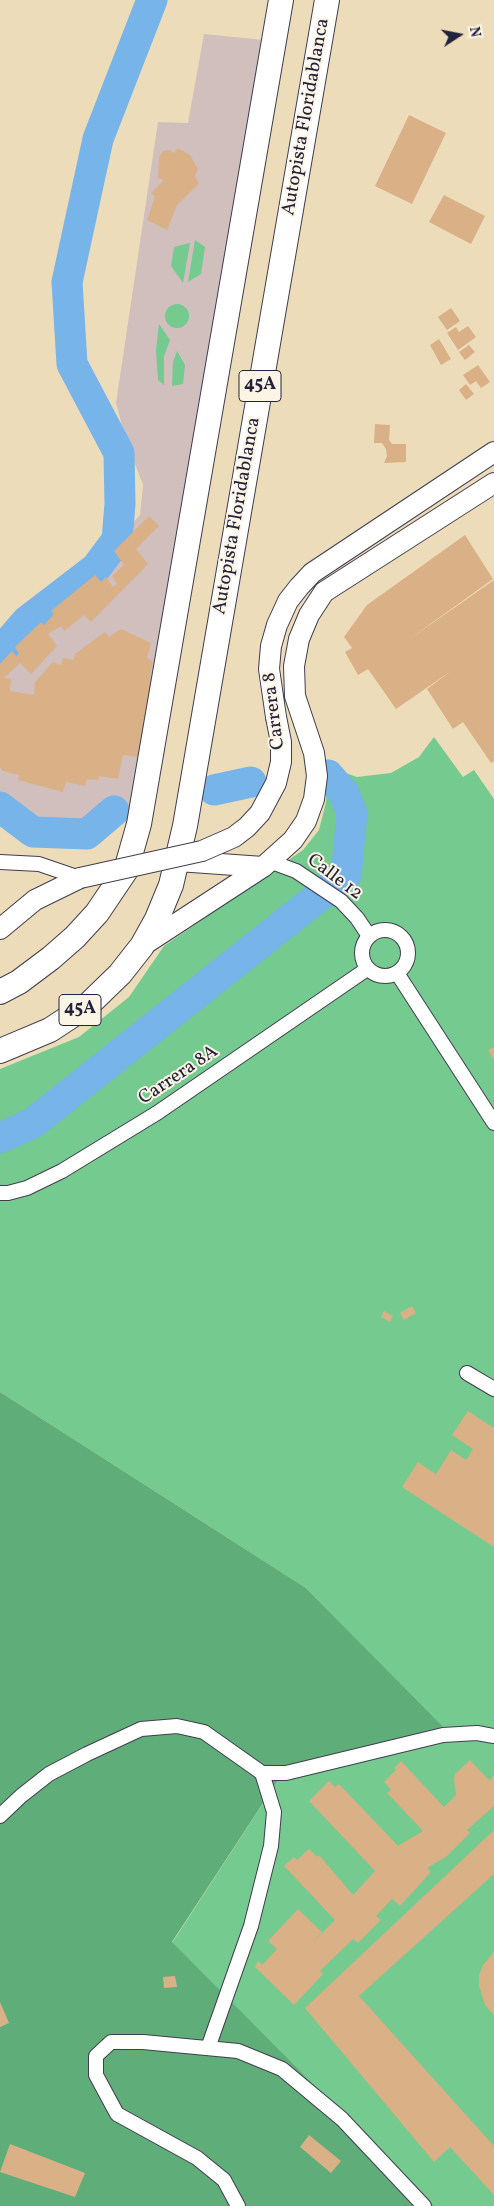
<!DOCTYPE html>
<html>
<head>
<meta charset="utf-8">
<style>
	body { margin:0 }
	#map { position:relative; width:494px; height:2206px; overflow:hidden; background:#eddcba; font-family:Vollkorn,serif }
	canvas { display:block }
	.north { position:absolute; left:434px; top:10px; width:50px; height:50px; -webkit-text-stroke:4px #fcf5e5; paint-order:stroke; rotate:79deg; font-size:14px; font-weight:700; line-height:20px; text-align:center; color:#22223b }
	.north::after { content:''; display:block; margin:auto; width:18px; height:22px; background:#22223b; clip-path:polygon(50% 0,100% 100%,50% 72%,0 100%) }
</style>
</head>
<body>
<div id="map">
<canvas width="494" height="2206"></canvas>
<div class="north">N</div>
</div>
<script>
const g = document.querySelector('canvas').getContext('2d');
g.lineJoin = 'round';
function paint(path, color) { g.fillStyle = color; g.fill(path, 'evenodd'); }
const shape = rows => new Path2D(rows.map(r => 'M' + r).join(''));
function trace(path, color, width, dash) { g.strokeStyle = color; g.lineWidth = width; g.lineCap = dash ? 'butt' : 'round'; g.setLineDash(dash || []); g.stroke(path); }
function label(font, color, halo, rows, align = 'center') {
  g.font = font + ' Vollkorn,serif'; g.lineWidth = 4; g.setLineDash([]); g.textBaseline = 'middle'; g.strokeStyle = halo; g.fillStyle = color; for (const [text, x, y, turn = 0] of rows) {
    g.save(); g.translate(x, y); g.rotate((+turn || 0) * Math.PI / 180); g.textAlign = isNaN(turn) ? turn : align; if (halo) g.strokeText(text, 0, 0); g.fillText(text, 0, 0); g.restore();
  }
}
const industrial = shape([
	[204,34,264,40,132,807,114,811,87,834,33,832,0,807,0,652,27,621,96,568,115,542,140,515,143,485,125,437,116,403,158,122,188,123]
]);
const green = shape([
	[195,240,205,247,201,274,188,282],
	[190,243,183,283,171,266,174,247],
	'165 316a12 12 0 1 1 24 0a12 12 0 1 1-24 0Z',
	[159,324,170,340,164,356,164,385,158,380,156,350],
	[177,351,185,365,183,384,172,386,173,362],
	[434,737,463,777,474,770,494,799,494,2206,434,2206,172,1943,284,1771,341,1757,442,1727,306,1588,0,1392,0,1069,79,1037,129,997,164,946,303,850,319,830,326,802,328,767,357,777,391,773,419,757]
]);
const forest = shape([
	[0,1392,306,1588,443,1727,341,1757,284,1771,172,1942,434,2206,0,2206]
]);
const river = shape([
	[0,652,27,621,96,568,117,540,120,504,119,453,72,364,67,282,98,139,152,0],
	[214,790,251,782],
	[0,807,33,832,87,834,114,811],
	[0,1138,33,1123,346,875,352,814,344,793,328,775]
]);
const building = shape([
	[409,115,446,133,412,204,375,186],
	[178,148,190,155,198,169,195,176,199,184,177,205,167,230,147,220,155,196,151,193,164,180,158,178,159,157,163,151,169,150,174,153],
	[444,195,485,216,471,244,429,222],
	[451,308,460,321,447,330,438,317],
	[468,326,476,337,458,350,447,333,456,327,459,332],
	[439,339,451,359,441,365,430,345],
	[469,345,475,352,465,360,459,352],
	[478,365,490,382,481,388,476,381,470,385,463,375],
	[466,384,474,394,466,400,459,390],
	[375,424,390,425,389,440,392,444,406,444,406,462,384,463,387,456,386,449,382,443,374,443],
	[149,516,159,526,136,549,148,564,91,622,84,615,64,631,61,626,48,634,57,646,31,674,20,663,4,678,11,679,10,691,34,695,35,682,53,662,61,665,63,658,74,660,75,654,105,632,109,637,121,629,151,643,147,658,153,661,150,677,153,681,140,757,123,755,118,779,99,776,98,780,87,779,85,786,66,782,63,792,18,780,19,775,3,771,0,767,0,664,12,651,17,657,19,654,15,647,41,622,44,625,54,614,51,611,95,575,101,582,106,577,113,587,117,584,112,576,124,565,114,551],
	[465,535,493,579,404,643,494,580,494,761,491,763,463,722,453,729,427,689,451,671,396,709,368,669,358,675,345,652,352,648,344,637,367,605],
	[494,1047,494,1060,488,1050],
	[412,1306,416,1313,404,1320,400,1313],
	[384,1311,393,1316,390,1322,381,1317],
	[468,1411,494,1428,494,1547,402,1487,418,1462,436,1474,451,1450,466,1460,473,1449,452,1435],
	[470,1760,489,1780,494,1776,494,1806,467,1830,470,1833,447,1856,427,1868,431,1872,400,1906,392,1899,376,1916,381,1920,358,1943,353,1939,320,1971,323,1974,294,2005,255,1967,258,1961,262,1965,277,1949,268,1941,298,1909,322,1932,314,1941,335,1920,284,1866,294,1857,297,1860,309,1849,317,1857,319,1855,353,1895,375,1871,309,1801,329,1781,335,1787,339,1784,398,1846,423,1831,387,1793,391,1790,384,1782,396,1770,394,1768,401,1761,444,1807,456,1795,454,1779,455,1774],
	[494,1830,494,1874,359,1996,494,2146,494,2195,450,2147,434,2162,305,2008],
	[494,1952,494,2015,485,2005,479,1986,479,1975,483,1965],
	[175,1976,177,1987,164,1988,163,1977],
	[0,2002,9,2023,0,2027],
	[309,2135,341,2161,331,2173,300,2147],
	[10,2144,85,2173,75,2197,0,2172]
]);
const minor = shape([
	[269,861,296,871,341,901,357,918,369,936],
	[0,862,39,864,80,878],
	'362 953a23 23 0 1 1 46 0a23 23 0 1 1-46 0Z',
	[397,973,494,1123],
	[0,1193,8,1193,27,1188,62,1171,157,1113,367,969],
	[467,1373,494,1389],
	[262,1773,286,1773,443,1735,477,1733,494,1736],
	[0,1816,21,1796,49,1774,87,1754,141,1729,177,1726,204,1732,262,1773,274,1812,271,1846,251,1926,208,2048],
	[238,2206,224,2180,197,2158,117,2114,96,2075,96,2056,111,2042,143,2042,238,2051,282,2069,342,2119,424,2206]
]);
const secondary = shape([
	[276,717,269,669,271,646,277,625,288,601,299,587,312,573,494,452],
	[178,861,263,867],
	[0,929,35,900,80,878],
	[142,946,263,867,293,840,306,821,314,799,317,776,314,753,295,696,294,666,299,639,309,615,324,592,494,483]
]);
const trunk = shape([
	[0,992,19,982,51,958,75,937,97,913,126,870,139,824,281,0],
	[0,1051,50,1030,88,1005,120,974,142,946,157,919,171,885,185,826,327,0]
]);
const secondaryBridge = shape([
	[80,878,202,851,234,837,247,827,260,813,276,783,281,762,281,742,276,717]
]);
const shields = [
	[260,386,42],
	[80,1010,42]
];
const shieldNames = [
	["45A",260,386],
	["45A",80,1010]
];
const streetNames = [
	["Autopista Floridablanca",307,117,-80],
	["Autopista Floridablanca",238,516,-80],
	["Carrera 8",275,711,-97],
	["Calle 12",334,878,37],
	["Carrera 8A",179,1076,-34]
];
paint(industrial, '#d1bfbd');
paint(green, '#74ca8f');
paint(forest, '#5fae7a');
trace(river, '#76b4e9', 31);
paint(building, '#dab086');
trace(minor, '#403e4e', 16);
trace(secondary, '#403e4e', 22);
trace(trunk, '#403e4e', 26);
trace(minor, '#fff', 14);
trace(secondary, '#fff', 20);
trace(trunk, '#fff', 24);
trace(secondaryBridge, '#403e4e', 22, []);
trace(secondaryBridge, '#fff', 20);
for (const [x, y, w] of shields) { const box = new Path2D(); box.roundRect(x - w / 2, y - 15.5, w, 31, 4); g.fillStyle = '#fcf5e5'; g.fill(box); trace(box, '#22223b', 1); }
label('bold 18px', '#22223b', null, shieldNames);
label('19px', '#22223b', '#fcf5e5', streetNames);
</script>
</body>
</html>
